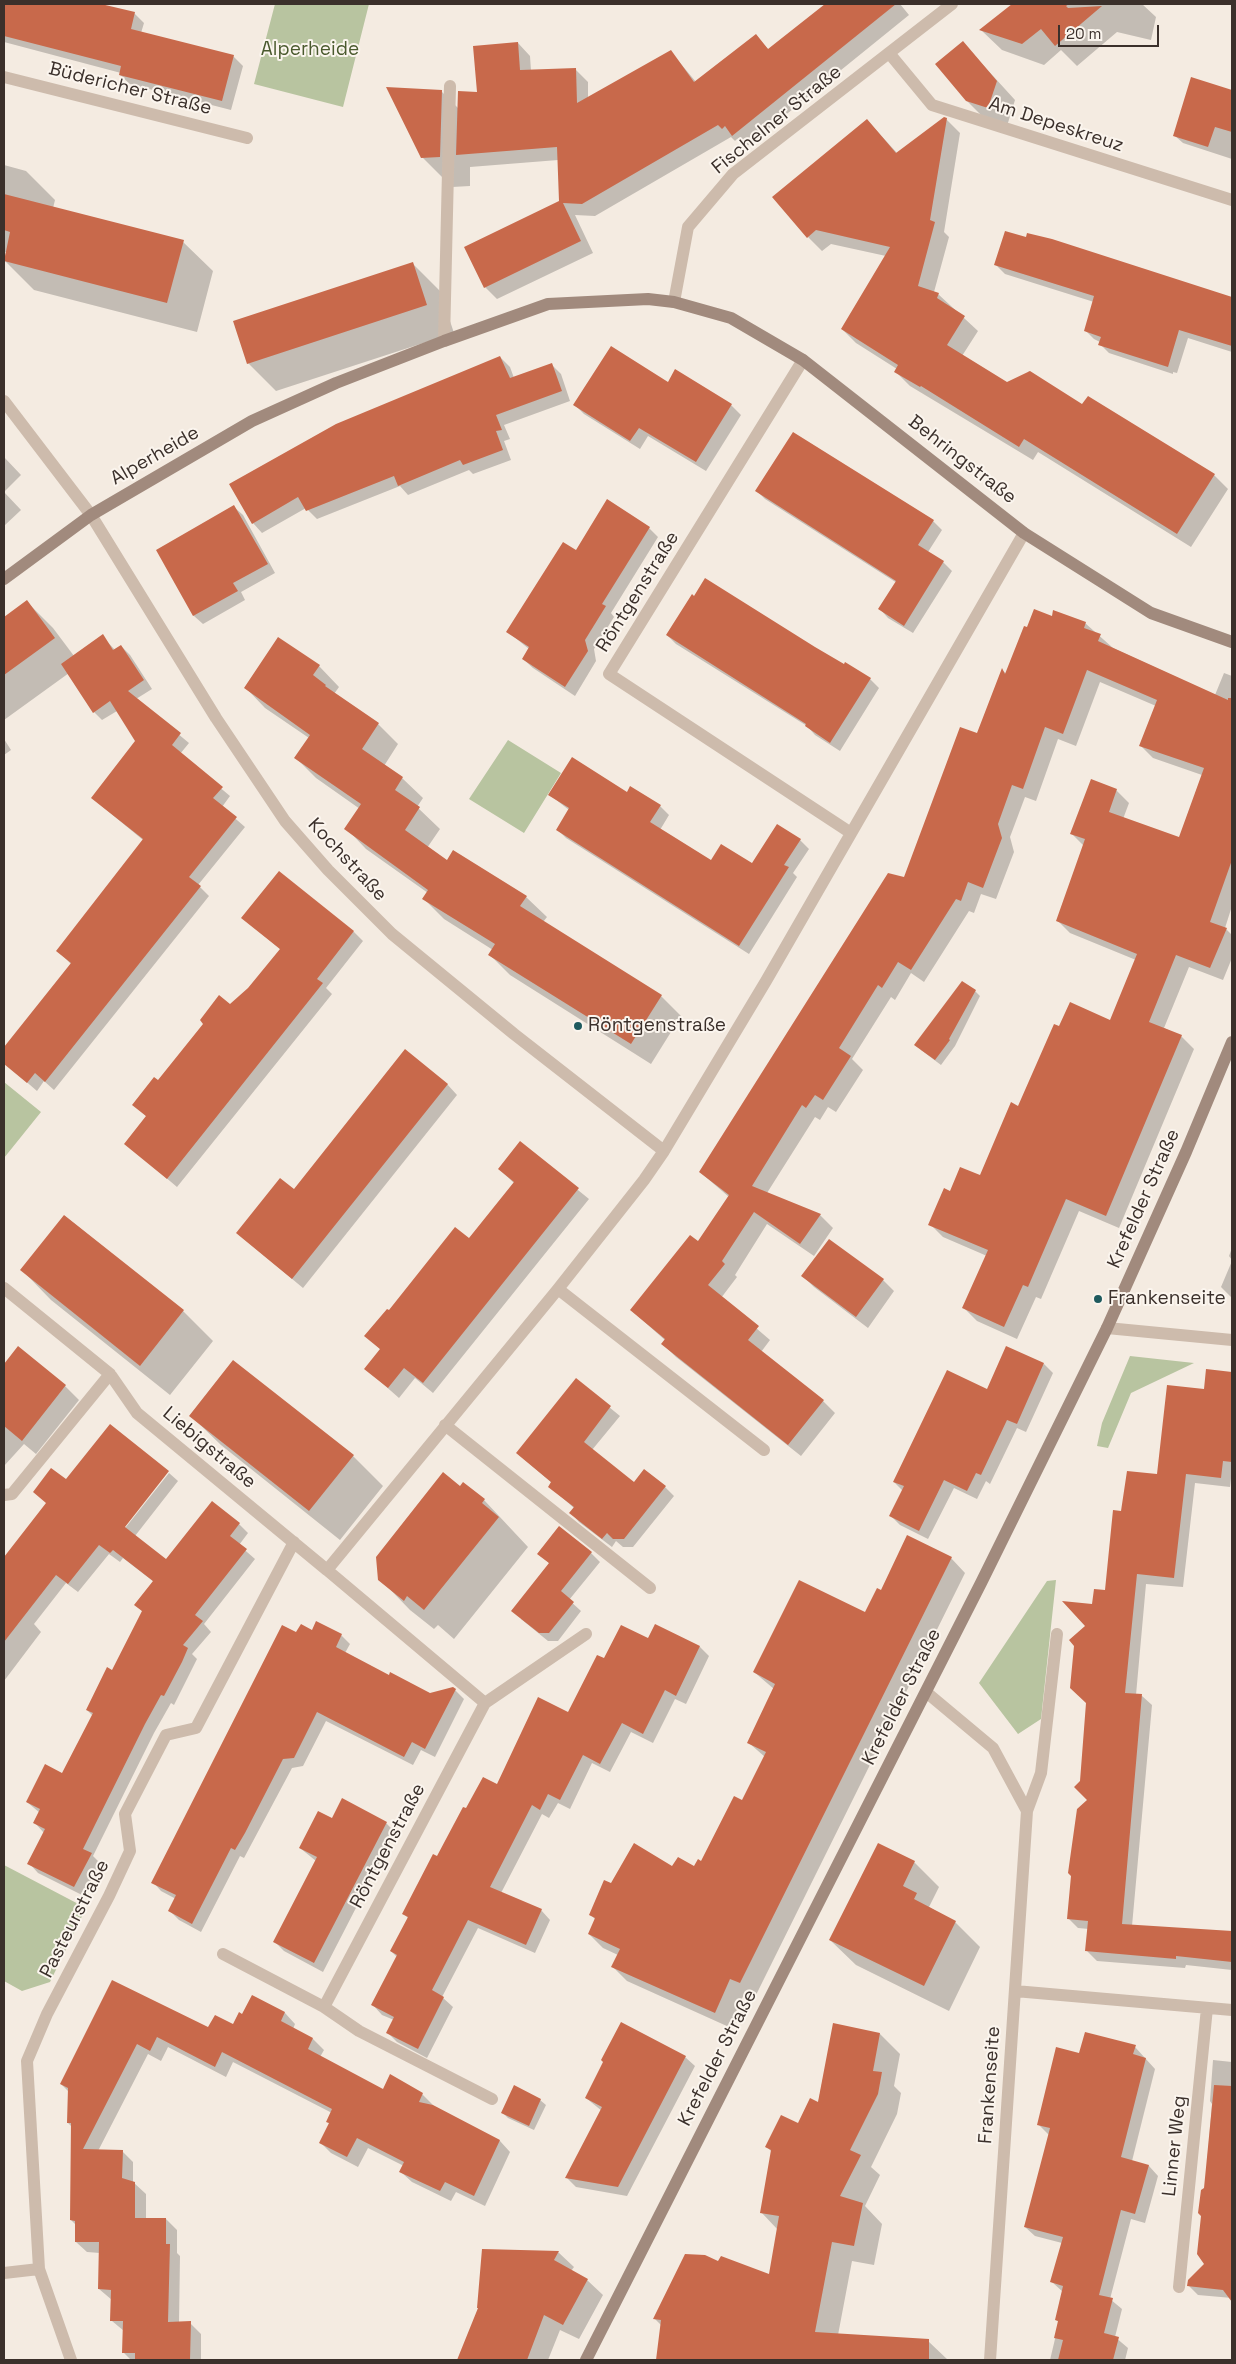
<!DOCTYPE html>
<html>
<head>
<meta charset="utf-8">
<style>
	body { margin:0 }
	#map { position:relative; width:1236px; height:2364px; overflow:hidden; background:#f4ebe1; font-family:"Space Grotesk",sans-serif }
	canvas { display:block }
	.frame { position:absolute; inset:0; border:5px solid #3b302b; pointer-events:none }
	.scale { position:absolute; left:1058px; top:25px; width:101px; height:22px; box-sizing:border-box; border:2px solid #3b302b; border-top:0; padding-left:6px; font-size:15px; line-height:18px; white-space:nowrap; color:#3b302b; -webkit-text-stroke:4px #fbf5ee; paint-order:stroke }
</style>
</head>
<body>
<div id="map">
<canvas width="1236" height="2364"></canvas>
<div class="frame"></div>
<div class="scale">20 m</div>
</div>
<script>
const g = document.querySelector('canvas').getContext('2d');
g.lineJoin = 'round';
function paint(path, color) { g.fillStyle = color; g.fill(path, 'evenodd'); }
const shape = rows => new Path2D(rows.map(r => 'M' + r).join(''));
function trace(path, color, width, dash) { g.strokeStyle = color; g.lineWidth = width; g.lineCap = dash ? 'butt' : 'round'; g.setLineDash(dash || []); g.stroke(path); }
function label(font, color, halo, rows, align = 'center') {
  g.font = font + ' "Space Grotesk",sans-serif'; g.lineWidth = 4; g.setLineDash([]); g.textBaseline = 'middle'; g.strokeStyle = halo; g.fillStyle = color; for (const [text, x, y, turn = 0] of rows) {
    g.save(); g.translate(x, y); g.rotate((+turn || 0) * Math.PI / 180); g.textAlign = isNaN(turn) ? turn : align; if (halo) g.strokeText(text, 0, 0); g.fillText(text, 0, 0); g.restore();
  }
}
const green = shape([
	[275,4,369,4,343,107,254,84],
	[508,740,561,773,524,833,469,799],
	[4,1082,41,1112,4,1158],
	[1130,1356,1194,1363,1131,1393,1108,1448,1097,1446,1102,1423],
	[1056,1580,1041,1719,1018,1734,979,1683,1047,1581],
	[4,1865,86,1908,50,1982,22,1991,4,1981]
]);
const shadow = shape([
	[4,4,97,4,134,13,144,23,141,33,233,56,243,66,231,110,130,84,120,75,121,73,4,42],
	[827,4,900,4,909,15,746,147,737,139,735,141,731,137,595,216,575,215,593,253,497,299,485,287,560,202,558,160,470,167,470,186,452,187,422,157,441,91,459,109,478,93,518,43,530,56,531,71,575,69,588,82,588,98,671,52,696,82,756,36,769,50],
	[1013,4,1142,4,1156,17,1151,40,1117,32,1077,66,1061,50,1044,65,1002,50,981,30],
	[963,43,1015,100,1007,126,985,119,966,100],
	[1192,79,1232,92,1232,159,1183,143,1174,135],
	[946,119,960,133,944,232,949,237,934,292,938,294,978,331,962,356,1017,390,1029,371,1083,406,1214,475,1228,489,1191,547,1038,452,1033,460,910,386,896,372,897,369,856,343,842,329,886,256,831,244,822,251,808,237,867,120,897,153],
	[4,165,26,171,55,200,53,208,183,242,213,271,197,332,34,290,4,260,6,252,4,252],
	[1027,239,1052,241,1232,298,1232,352,1188,338,1177,373,1173,372,1173,374,1109,353,1100,344,1100,342,1094,339,1085,330,1094,302,1005,274,996,265],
	[412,263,440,291,454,333,276,391,248,363],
	[500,357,510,367,514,378,551,364,561,374,570,401,504,425,510,439,504,441,511,460,473,474,469,470,408,495,400,486,317,519,306,508,262,533,253,523],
	[676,371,731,405,741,415,706,471,648,436,640,449,584,414,575,405,668,383],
	[4,457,21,475,4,492],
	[756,490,933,521,942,530,928,552,943,562,952,571,913,633,888,618,880,609,897,583,765,499],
	[4,492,21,510,4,526],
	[234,507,243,515,275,573,241,592,245,600,203,624,194,616,157,550],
	[649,528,658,537,611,613,614,617,594,649,596,661,575,696,533,668,523,659,529,649,508,632,576,552],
	[27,602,53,628,74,656,102,636,115,650,121,646,130,655,152,689,136,699,189,743,180,754,230,796,222,807,245,827,198,885,209,896,54,1090,44,1081,37,1091,8,1066,71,964,58,951,143,840,92,798,137,741,117,711,102,720,94,712,69,673,4,720,4,619],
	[1052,617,1085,623,1113,648,1215,695,1224,673,1232,676,1232,906,1225,928,1232,935,1232,958,1223,980,1189,967,1164,1028,1181,1036,1194,1049,1119,1228,1079,1211,1041,1299,1036,1297,1017,1339,977,1321,964,1308,987,1256,943,1237,930,1224,951,1192,981,1177,1060,1028,1111,1021,1136,960,1070,933,1057,920,1084,846,1072,834,1116,790,1129,803,1123,819,1179,839,1202,775,1153,758,1140,745,1156,706,1100,682,1076,746,1058,739,1036,801,1025,797,1010,837,1014,852,996,899,981,894,974,913,969,911,924,982,911,973,895,1000,891,997,852,1059,863,1070,836,1112,828,1107,820,1120,815,1117,767,1193,820,1215,833,1228,814,1256,767,1224,735,1275,737,1277,721,1298,770,1340,761,1352,823,1401,835,1413,801,1456,676,1357,663,1344,666,1341,631,1310,698,1243,729,1197,700,1172,904,878,978,735,1003,671,1007,674,1028,629],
	[667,635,814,648,870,679,879,688,840,751,815,735,807,726,676,644],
	[278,639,319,666,339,687,334,694,378,724,398,744,384,766,402,778,423,798,417,807,440,829,427,848,447,862,526,897,547,917,543,922,661,996,681,1016,651,1064,510,975,490,955,493,950,444,919,424,899,428,893,366,849,346,828,360,809,316,778,296,758,309,738,265,708,245,687],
	[4,739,11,750,4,755],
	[627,793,660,806,669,815,660,830,712,862,753,865,800,840,809,849,793,873,797,877,749,954,566,838,558,830,569,810,550,795],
	[243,918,354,932,363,941,326,988,332,994,177,1187,126,1144,147,1117,134,1105,249,989,281,950],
	[975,991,980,996,955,1046,941,1065,921,1050],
	[447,1084,457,1095,303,1288,237,1233,294,1191],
	[520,1143,589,1199,433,1393,415,1378,399,1398,366,1369,381,1350,366,1336,470,1239,515,1184,499,1169],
	[65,1216,183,1311,213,1341,170,1395,51,1300,22,1270],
	[830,1241,883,1280,894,1291,868,1328,814,1287,803,1276],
	[1232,1248,1232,1260,1229,1256],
	[1232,1261,1232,1298,1221,1287],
	[18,1348,65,1386,79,1400,36,1454,24,1444,4,1466,4,1366],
	[234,1362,353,1456,383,1486,340,1540,221,1445,191,1416],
	[1044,1364,1053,1373,1026,1432,1017,1428,990,1484,986,1481,977,1499,954,1488,928,1539,900,1525,891,1516,903,1491,894,1482,988,1390],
	[1207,1370,1232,1373,1232,1470,1230,1487,1195,1483,1183,1587,1146,1584,1136,1695,1142,1696,1152,1705,1132,1926,1232,1932,1232,1970,1186,1965,1185,1968,1097,1961,1087,1951,1089,1929,1078,1928,1068,1918,1088,1801,1081,1782,1087,1703,1086,1626,1093,1606,1106,1591,1122,1512,1159,1475,1205,1390],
	[576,1380,620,1416,592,1450,635,1484,665,1487,674,1496,633,1547,623,1547,616,1541,612,1547,579,1522,571,1513,574,1508,549,1486,552,1483,517,1453],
	[169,1473,178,1481,135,1536,166,1561,239,1524,248,1533,239,1545,255,1559,204,1624,211,1632,192,1654,197,1659,174,1705,171,1703,154,1733,93,1856,100,1863,84,1896,38,1873,29,1863,44,1833,35,1823,40,1813,27,1802,63,1775,93,1716,87,1710,113,1671,143,1612,136,1605,154,1582,123,1558,120,1562,109,1554,78,1592,66,1583,34,1624,41,1632,4,1681,4,1559,47,1504,122,1532],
	[460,1488,484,1500,528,1547,454,1639,438,1625,434,1629,410,1610,380,1579],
	[591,1553,600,1562,569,1600,581,1611,558,1641,548,1641,521,1619,550,1564,539,1554],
	[951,1558,965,1573,755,1997,745,1992,729,2027,627,1981,613,1967,618,1955,603,1948,589,1934,596,1920,590,1914,612,1885,672,1868,694,1867,701,1863,743,1802,765,1757,749,1743,774,1689,754,1672,865,1614,882,1592],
	[313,1631,341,1635,350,1644,345,1653,389,1676,429,1694,453,1688,464,1699,435,1757,421,1750,413,1765,326,1721,303,1766,292,1768,244,1858,240,1856,201,1932,179,1920,170,1911,176,1899,161,1891,153,1882,297,1634],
	[649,1640,700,1647,709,1656,686,1704,675,1699,653,1743,631,1732,610,1772,592,1763,570,1809,558,1803,549,1818,542,1814,501,1893,541,1910,550,1920,535,1953,478,1928,442,1997,453,2007,427,2058,397,2042,387,2032,394,2020,382,2015,373,2005,397,1957,391,1951,408,1918,404,1914,466,1810,497,1786,568,1714,605,1659],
	[332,1819,386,1823,395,1832,323,1972,284,1951,275,1942,316,1861,300,1848],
	[914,1862,939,1887,929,1907,955,1922,980,1947,949,2011,856,1965,830,1940],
	[113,1982,209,2029,233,2026,243,2015,253,1996,285,2013,295,2024,293,2029,313,2039,324,2050,320,2057,383,2090,422,2094,433,2105,432,2107,500,2141,510,2152,485,2206,456,2192,451,2201,412,2182,401,2172,404,2166,368,2148,358,2167,331,2153,320,2142,330,2124,327,2122,332,2113,233,2062,226,2077,168,2047,161,2061,148,2054,98,2151,122,2151,133,2162,133,2182,146,2194,146,2219,166,2219,177,2230,177,2253,180,2256,179,2323,190,2323,201,2334,201,2360,131,2360,123,2352,124,2331,112,2321,112,2300,99,2289,100,2253,87,2252,76,2242,76,2225,71,2220,72,2127,68,2123,69,2092,61,2084],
	[834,2025,880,2034,900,2054,894,2086,901,2093,897,2114,871,2167,880,2175,865,2206,882,2224,874,2265,852,2261,838,2335,928,2341,948,2360,657,2360,661,2325,654,2318,719,2263,770,2276,778,2230,761,2212,772,2152,767,2147,798,2125,818,2103],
	[1135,2047,1155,2069,1132,2161,1149,2166,1158,2176,1145,2223,1131,2219,1110,2299,1122,2309,1115,2337,1128,2348,1125,2360,1050,2360,1059,2322,1056,2320,1063,2292,1052,2282,1062,2243,1035,2236,1025,2227,1049,2135,1038,2124,1080,2055],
	[685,2057,695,2066,627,2196,576,2187,567,2178,602,2111,586,2098],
	[1213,2060,1232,2062,1232,2298,1198,2295,1189,2286,1206,2264,1205,2189,1212,2104,1210,2101],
	[540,2100,546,2105,534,2130,508,2118,502,2112],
	[558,2252,574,2267,571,2271,587,2280,603,2295,579,2339,560,2330,548,2360,459,2360,479,2309]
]);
const building = shape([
	[4,4,101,4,135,12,131,29,234,55,222,101,119,75,121,66,4,36],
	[825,4,896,4,732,136,725,126,722,129,718,125,582,204,563,203,581,241,484,288,464,247,559,201,557,147,456,155,458,91,477,92,473,46,518,42,520,70,576,68,577,103,671,50,694,82,756,34,768,49],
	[1012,4,1069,4,1066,6,1068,8,1102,6,1055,46,1041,29,1022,44,979,30],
	[963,41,997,81,988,108,966,101,935,64],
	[1191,77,1232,90,1232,132,1215,127,1208,147,1173,136],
	[386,87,442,90,440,157,421,158],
	[944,117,947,118,930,220,935,222,918,286,939,293,937,298,965,316,947,345,1007,382,1030,371,1082,404,1088,396,1215,474,1177,534,1024,439,1019,447,921,386,920,387,894,372,898,365,841,329,890,247,816,230,807,238,772,197,867,119,896,153],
	[4,194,184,240,167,303,4,261,10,232,4,230],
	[1005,231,1026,237,1027,233,1052,239,1232,297,1232,346,1179,330,1168,367,1098,345,1101,337,1084,331,1094,296,994,265],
	[413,262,427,305,247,364,233,321],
	[611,346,668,382,675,369,732,404,696,462,639,428,630,441,573,405],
	[500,356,510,378,552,363,562,391,496,415,502,430,496,431,503,450,463,465,460,460,398,486,394,476,306,511,298,497,252,524,229,484,336,424],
	[793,432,934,520,918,545,944,561,904,626,878,609,896,581,755,491],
	[607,499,650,527,602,604,606,606,585,640,588,651,565,687,522,659,529,647,506,632,563,542,576,550],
	[234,505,268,564,233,583,238,591,193,616,156,550],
	[705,578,815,647,844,664,845,662,871,678,830,743,805,726,806,724,666,635,692,594,694,596],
	[27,600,55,638,4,675,4,617],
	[1034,609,1052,616,1053,610,1086,622,1084,628,1101,634,1098,641,1228,700,1228,698,1232,698,1232,860,1210,922,1227,928,1210,968,1176,955,1149,1022,1182,1035,1106,1216,1066,1199,1028,1287,1023,1285,1004,1327,962,1308,988,1250,928,1225,944,1188,950,1191,960,1167,980,1175,1011,1102,1018,1106,1054,1024,1059,1026,1070,1002,1110,1020,1137,954,1056,921,1085,839,1070,834,1091,779,1117,789,1109,812,1179,837,1204,768,1139,746,1157,700,1087,670,1063,734,1045,727,1023,789,1012,785,998,824,1002,838,983,888,968,882,961,901,956,899,911,970,898,962,882,988,878,985,839,1048,851,1056,823,1100,815,1095,806,1108,802,1105,752,1186,821,1214,800,1244,754,1212,722,1261,725,1264,708,1285,759,1326,748,1340,824,1400,788,1445,661,1344,665,1339,630,1310,690,1235,698,1241,729,1195,699,1172,888,873,904,877,960,727,977,733,1002,668,1005,674,1024,626,1027,627],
	[103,634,113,650,121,645,144,680,128,691,181,733,172,745,223,787,213,798,237,817,189,877,201,886,45,1082,35,1073,27,1083,4,1064,4,1047,71,963,56,951,143,839,91,798,135,741,110,701,93,713,61,664],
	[278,637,320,665,313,675,326,685,325,686,379,723,362,749,403,777,395,790,420,807,405,830,447,860,453,850,527,896,520,906,662,995,631,1044,488,955,495,944,422,899,428,890,344,829,361,804,294,758,310,735,244,688],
	[572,757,627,792,630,786,661,805,650,822,711,860,721,844,752,863,777,824,801,839,784,865,789,867,739,946,556,830,569,808,548,795],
	[279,871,354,931,317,979,323,983,167,1179,124,1144,146,1116,132,1105,154,1077,158,1080,203,1024,200,1020,219,995,230,1004,248,988,280,949,241,918],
	[962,981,976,990,949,1039,950,1040,935,1060,914,1045],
	[405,1049,448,1084,292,1279,236,1233,280,1178,294,1189],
	[520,1141,579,1188,423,1383,404,1368,388,1388,364,1369,380,1349,364,1336,387,1309,389,1310,455,1227,469,1238,514,1182,498,1169],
	[64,1215,184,1310,140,1366,20,1270],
	[829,1239,884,1279,856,1317,801,1276],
	[18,1346,66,1385,22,1441,4,1426,4,1364],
	[1006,1346,1044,1363,1017,1424,1007,1420,981,1475,976,1473,967,1491,944,1480,919,1531,889,1516,904,1486,893,1482,947,1370,987,1389],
	[233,1360,354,1455,309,1511,189,1416],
	[1206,1369,1232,1372,1232,1462,1223,1461,1221,1478,1186,1474,1174,1578,1137,1574,1125,1693,1142,1694,1122,1924,1232,1931,1232,1962,1176,1956,1176,1959,1085,1951,1088,1921,1067,1919,1071,1876,1068,1873,1077,1809,1087,1800,1074,1787,1080,1781,1086,1703,1070,1688,1074,1646,1069,1640,1085,1626,1062,1601,1092,1604,1094,1589,1105,1590,1113,1510,1121,1511,1127,1471,1157,1474,1167,1385,1204,1389],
	[576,1378,611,1406,584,1442,634,1482,644,1469,666,1486,624,1539,613,1539,607,1533,602,1539,569,1513,574,1507,548,1487,551,1482,516,1453],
	[110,1424,169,1471,125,1527,166,1559,212,1501,240,1523,230,1536,247,1549,195,1615,203,1621,183,1645,188,1648,182,1662,164,1696,161,1695,145,1724,83,1849,92,1853,74,1887,27,1864,45,1829,33,1823,40,1809,26,1802,45,1764,62,1773,93,1713,86,1710,107,1667,112,1670,142,1611,134,1605,153,1581,113,1550,110,1553,99,1545,68,1584,56,1575,4,1642,4,1557,46,1503,33,1492,51,1468,66,1479],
	[443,1472,460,1486,463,1482,485,1499,482,1503,499,1517,424,1610,407,1596,404,1601,378,1580,376,1557],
	[559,1526,592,1552,561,1591,574,1602,549,1633,539,1633,511,1611,549,1563,537,1554],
	[907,1535,952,1557,740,1983,730,1979,715,2013,611,1967,620,1949,588,1934,595,1918,589,1915,604,1880,611,1883,634,1843,672,1866,678,1857,694,1866,698,1859,701,1861,734,1796,742,1800,766,1752,747,1743,775,1684,753,1672,799,1580,865,1612,877,1588,881,1590],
	[316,1621,342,1634,336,1647,389,1675,390,1672,430,1693,453,1687,456,1689,425,1749,412,1742,404,1757,317,1712,294,1758,283,1759,245,1833,235,1850,231,1848,192,1924,168,1911,176,1895,151,1883,282,1625,296,1632,301,1624,312,1630],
	[655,1624,700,1646,676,1696,665,1690,643,1734,622,1723,600,1764,583,1755,560,1800,548,1794,540,1810,532,1805,490,1887,542,1909,526,1945,468,1920,432,1990,444,1997,418,2049,386,2033,394,2017,371,2005,397,1955,390,1951,408,1917,402,1914,433,1854,437,1856,463,1807,466,1808,483,1777,497,1784,538,1697,568,1712,597,1655,604,1658,621,1625,648,1638],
	[342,1798,387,1822,314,1963,273,1942,317,1857,299,1848,318,1811,332,1818],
	[878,1843,915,1861,903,1886,917,1893,914,1899,956,1921,924,1986,829,1940],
	[112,1980,208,2027,215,2015,233,2024,239,2012,242,2014,252,1995,285,2012,281,2021,313,2038,308,2049,383,2089,390,2074,423,2093,419,2102,433,2105,500,2140,474,2196,445,2182,440,2191,399,2172,404,2162,357,2138,347,2157,319,2143,329,2123,326,2122,332,2109,222,2052,215,2067,157,2037,150,2051,137,2044,83,2149,123,2150,122,2178,135,2182,135,2218,166,2218,166,2244,170,2244,168,2322,191,2321,190,2360,135,2360,135,2353,122,2353,123,2321,110,2321,111,2290,98,2289,99,2242,75,2242,75,2221,70,2220,71,2123,67,2123,68,2088,60,2084],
	[621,2022,686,2056,618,2187,565,2178,602,2107,585,2098,603,2062,601,2060],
	[833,2023,880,2033,873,2071,882,2072,878,2094,850,2150,861,2155,840,2196,863,2203,854,2246,832,2242,815,2332,929,2339,929,2360,656,2360,661,2320,653,2319,685,2254,705,2255,718,2261,721,2256,769,2274,779,2216,760,2213,771,2150,765,2147,781,2115,798,2123,810,2098,818,2102],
	[1085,2032,1136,2045,1133,2054,1146,2058,1121,2157,1149,2165,1135,2214,1121,2210,1099,2295,1113,2298,1104,2333,1119,2337,1113,2360,1058,2360,1063,2340,1054,2338,1058,2321,1055,2320,1063,2286,1050,2282,1063,2237,1024,2227,1050,2128,1037,2125,1056,2047,1079,2053],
	[514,2085,541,2099,529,2126,501,2113],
	[1214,2085,1232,2086,1232,2302,1223,2290,1187,2286,1188,2280,1204,2264,1197,2254,1201,2216,1198,2213,1201,2190,1204,2188],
	[482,2249,559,2251,554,2260,588,2279,563,2325,544,2315,527,2360,457,2360,478,2308,477,2308]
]);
const street = shape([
	[889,53,932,105,1232,200],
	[4,77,247,138],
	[674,302,688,227,733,174,952,4],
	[444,341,450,86],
	[803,360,609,674,851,833],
	[4,401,91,515,216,718,285,821,328,870,392,934,514,1034,664,1151],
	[4,1288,110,1374,137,1413,327,1570,558,1289,644,1180,664,1151,766,981,1024,533],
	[558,1289,764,1450],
	[1107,1328,1232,1340],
	[445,1425,650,1588],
	[4,1495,12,1494,110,1374],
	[327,1570,485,1703,324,2007,359,2031,492,2099],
	[926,1692,993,1748,1027,1811,990,2360],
	[485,1703,586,1634],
	[1027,1811,1041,1773,1057,1634],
	[223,1954,324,2007],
	[1015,1991,1232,2010],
	[4,2273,39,2269],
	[1179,2287,1207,2008],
	[71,2360,39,2269,27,2061,47,2014,109,1896,130,1851,125,1814,166,1735,196,1728,294,1542]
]);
const secondary = shape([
	[4,579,91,515,252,421,336,383,444,341,548,304,648,299,674,302,731,318,803,360,1024,533,1151,613,1232,642],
	[586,2360,981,1583,1107,1328,1186,1152,1232,1042]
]);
const markers = [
	[578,1026,5,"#1f5a5e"],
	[1098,1299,5,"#1f5a5e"]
];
const parkNames = [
	["Alperheide",310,50]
];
const streetNames = [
	["Büdericher Straße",130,89,14],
	["Fischelner Straße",777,120,-39],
	["Am Depeskreuz",1056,125,18],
	["Alperheide",155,456,-30],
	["Behringstraße",962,460,38],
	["Röntgenstraße",638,592,-58],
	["Kochstraße",347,860,47],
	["Krefelder Straße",1144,1199,-66],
	["Liebigstraße",209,1448,40],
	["Krefelder Straße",902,1697,-63],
	["Röntgenstraße",388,1846,-62],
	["Pasteurstraße",75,1919,-63],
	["Krefelder Straße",718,2058,-63],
	["Frankenseite",990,2085,-86],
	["Linner Weg",1175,2146,-84]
];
const poiNames = [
	["Röntgenstraße",588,1026],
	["Frankenseite",1108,1299]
];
paint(green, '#b8c4a0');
paint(shadow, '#0003');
paint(building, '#c8694b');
trace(street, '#cdbbac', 12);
trace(secondary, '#a18a7d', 12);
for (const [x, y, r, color] of markers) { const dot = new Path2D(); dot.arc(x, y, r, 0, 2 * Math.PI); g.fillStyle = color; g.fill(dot); trace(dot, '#fbf5ee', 2); }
label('19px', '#4a5a2e', '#fbf5ee', parkNames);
label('19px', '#3b302b', '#fbf5ee', streetNames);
label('19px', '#3b302b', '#fbf5ee', poiNames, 'left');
</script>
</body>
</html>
